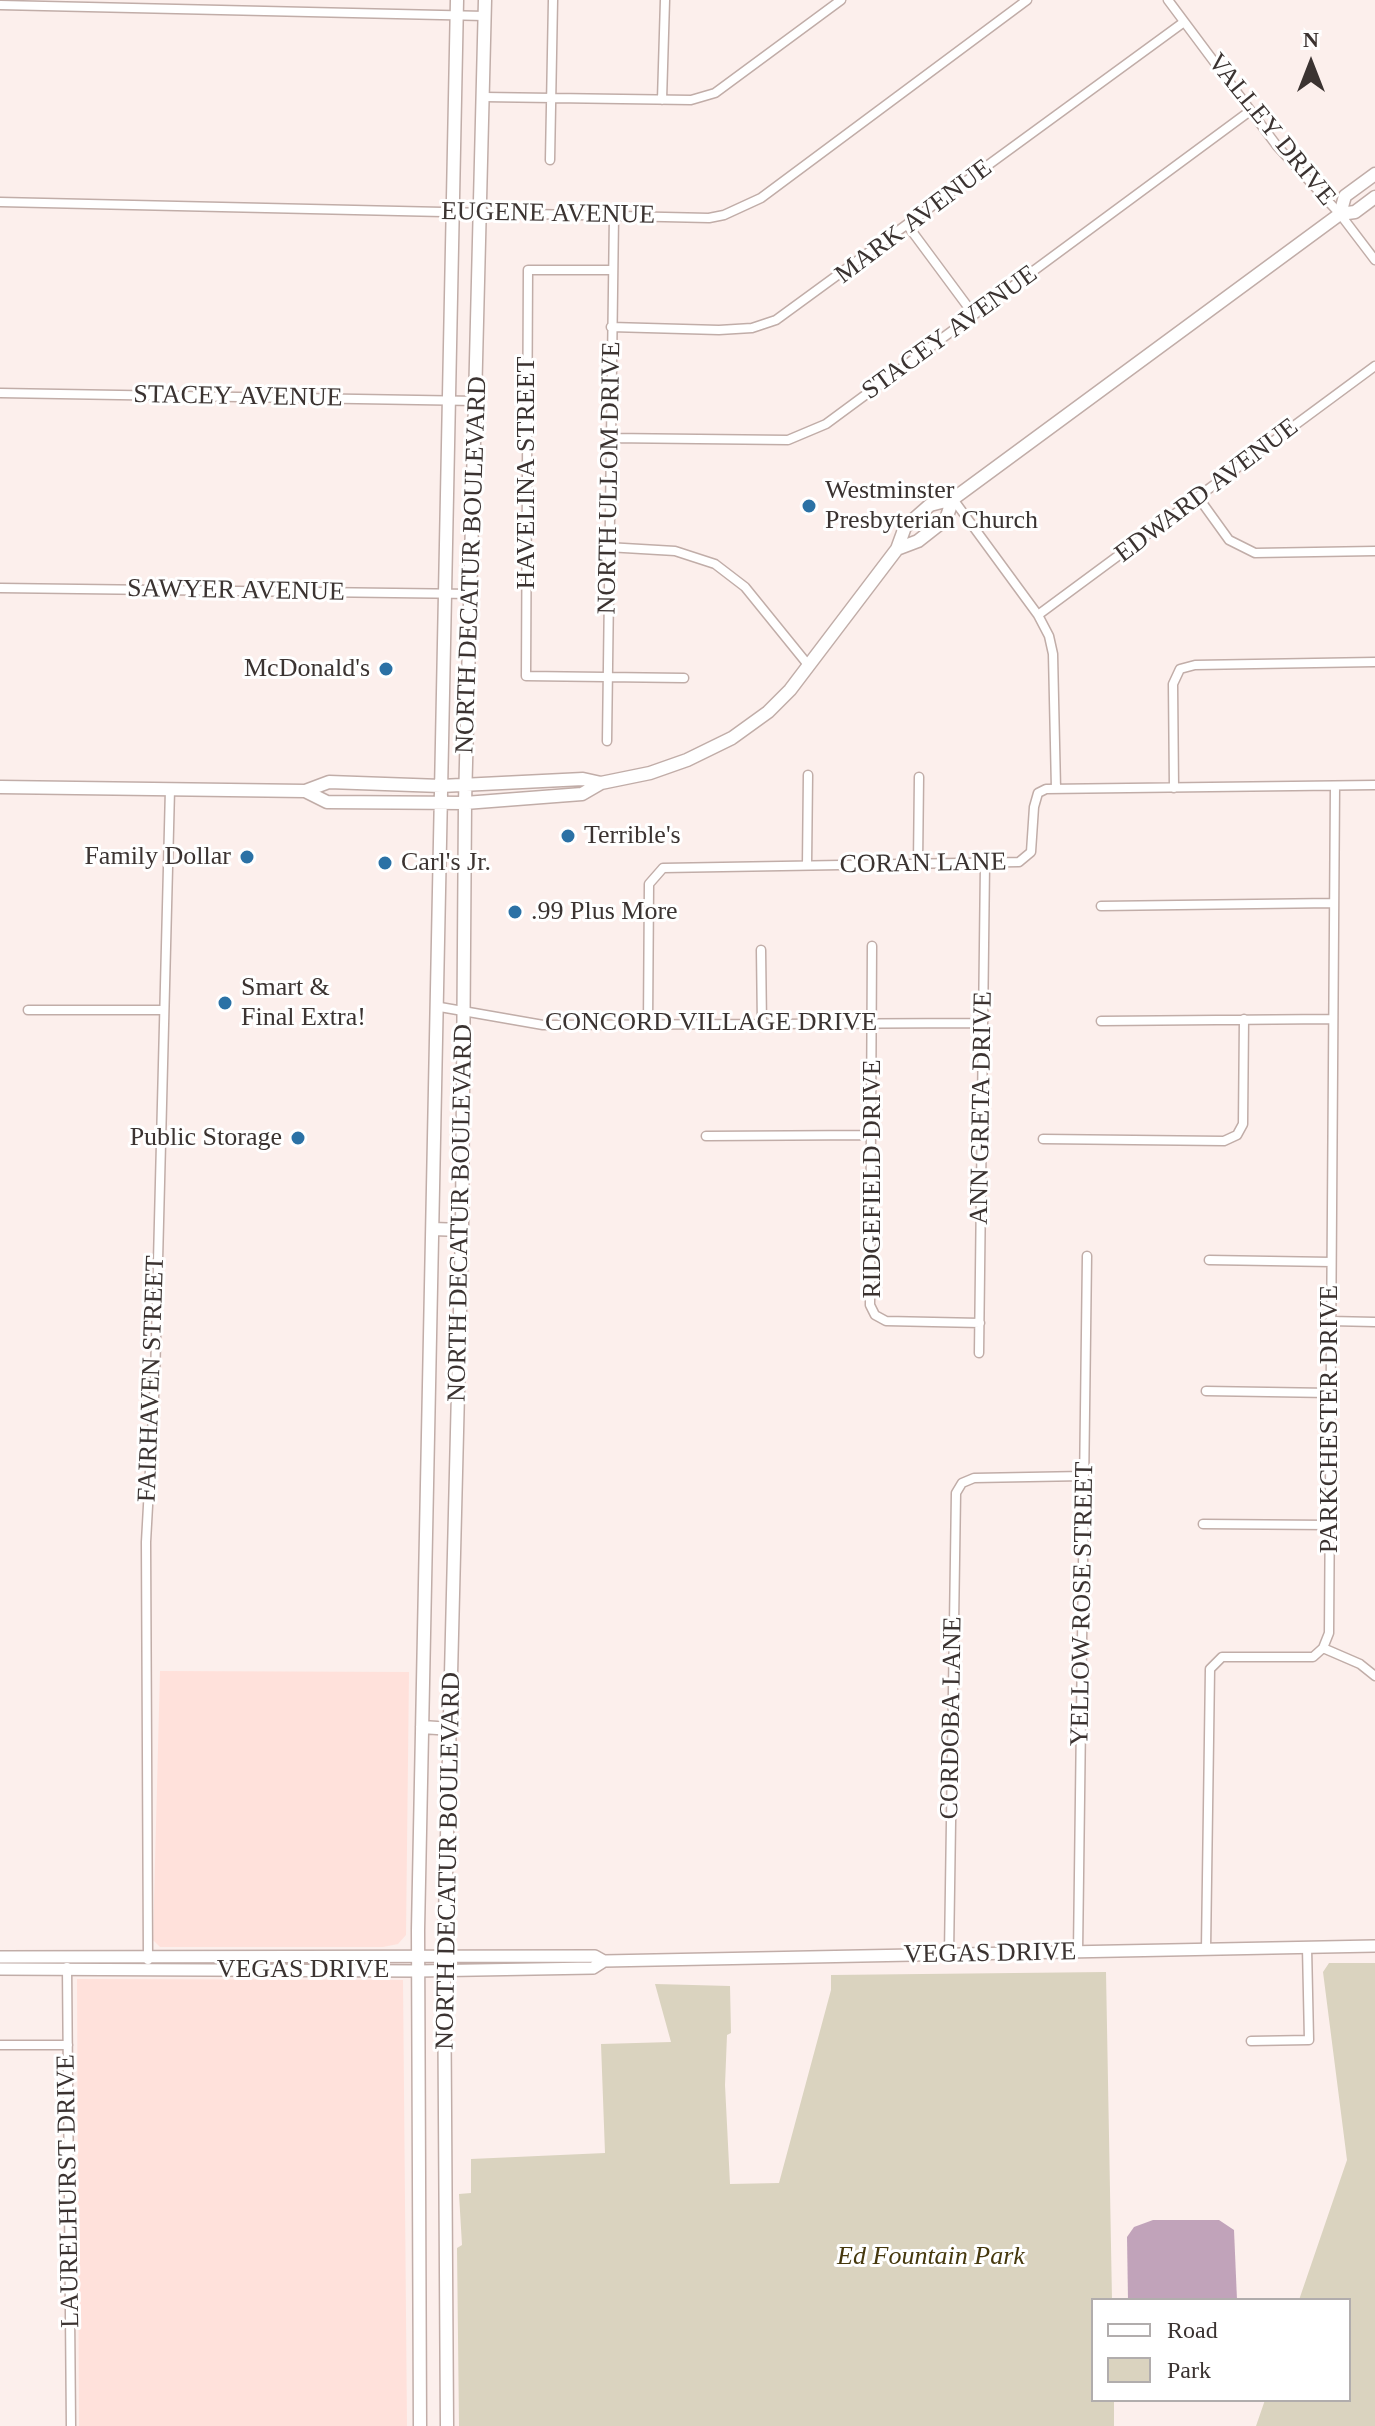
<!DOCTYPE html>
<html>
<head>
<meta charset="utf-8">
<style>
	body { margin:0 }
	#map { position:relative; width:1375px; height:2426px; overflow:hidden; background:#fcefec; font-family:"Times New Roman",serif }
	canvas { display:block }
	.legend { position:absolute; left:1091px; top:2298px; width:260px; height:104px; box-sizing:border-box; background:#fff; border:2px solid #b1adad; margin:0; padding:10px 14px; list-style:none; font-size:24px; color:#3b3331 }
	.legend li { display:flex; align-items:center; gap:16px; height:40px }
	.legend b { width:40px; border:2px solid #b1adad }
	.north { position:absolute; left:1271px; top:24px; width:80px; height:80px; -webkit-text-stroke:6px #fff; paint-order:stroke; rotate:0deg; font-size:22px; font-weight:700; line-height:32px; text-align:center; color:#3b3331 }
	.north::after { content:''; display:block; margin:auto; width:28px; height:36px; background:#3b3331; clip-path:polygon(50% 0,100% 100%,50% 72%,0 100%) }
</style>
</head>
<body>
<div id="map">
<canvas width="1375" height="2426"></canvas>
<ul class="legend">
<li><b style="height:10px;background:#fff"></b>Road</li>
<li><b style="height:22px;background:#dad3bf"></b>Park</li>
</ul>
<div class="north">N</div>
</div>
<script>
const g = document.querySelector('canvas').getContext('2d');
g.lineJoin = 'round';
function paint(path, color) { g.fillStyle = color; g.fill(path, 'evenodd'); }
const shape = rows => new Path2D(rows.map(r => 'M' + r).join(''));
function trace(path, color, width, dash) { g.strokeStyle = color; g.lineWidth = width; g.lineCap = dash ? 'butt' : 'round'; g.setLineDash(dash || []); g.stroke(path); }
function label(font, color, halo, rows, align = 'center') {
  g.font = font + ' "Times New Roman",serif'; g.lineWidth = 6; g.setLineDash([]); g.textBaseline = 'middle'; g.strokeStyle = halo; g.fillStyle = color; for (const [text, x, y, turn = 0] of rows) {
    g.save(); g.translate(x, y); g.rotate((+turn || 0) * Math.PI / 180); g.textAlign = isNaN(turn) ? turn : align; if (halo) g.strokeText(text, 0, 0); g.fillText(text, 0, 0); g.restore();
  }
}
const built = shape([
	[160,1671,409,1672,406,1935,398,1944,383,1947,160,1947,153,1940],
	[77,1979,403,1980,407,2426,79,2426]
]);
const green = shape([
	[1329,1963,1375,1963,1375,2426,1256,2426,1265,2400,1349,2400,1349,2300,1299,2300,1347,2160,1323,1972],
	[1106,1972,1112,2300,1093,2300,1093,2400,1114,2400,1114,2426,459,2426,457,2248,462,2245,459,2194,471,2193,471,2159,605,2153,601,2044,671,2042,655,1984,730,1986,731,2033,727,2035,725,2085,730,2184,779,2183,831,1990,831,1975]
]);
const water = shape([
	[1153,2220,1219,2220,1234,2230,1237,2300,1128,2300,1127,2237,1134,2227]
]);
const minor = shape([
	[1168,0,1277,146,1340,214,1375,260],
	[0,5,485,16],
	[484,97,691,100,715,93,841,0],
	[662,100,665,0],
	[550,160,553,0],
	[0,202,709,218,724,215,761,198,1027,0],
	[908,226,974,315],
	[613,270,528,270,526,676,684,678],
	[611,327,719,330,752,328,776,320,1184,22],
	[0,393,477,401],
	[609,438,788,440,826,424,1250,111],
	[1198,497,1229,540,1255,553,1375,551],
	[953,499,1038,615,1049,636,1053,654,1056,789],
	[607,547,675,551,715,564,745,587,809,666],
	[0,588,473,594],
	[1038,615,1375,366],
	[607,741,614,215],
	[1174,788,1173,684,1180,669,1195,665,1375,662],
	[918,864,919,777],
	[807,865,808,775],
	[1101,906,1333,903],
	[872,946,870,1305,875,1315,886,1321,980,1323],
	[761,950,762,1025],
	[440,1007,543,1025,983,1023],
	[28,1010,162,1010],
	[1101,1021,1332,1019],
	[648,1025,649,884,663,868,1019,862,1031,852,1034,807,1038,793,1046,789,1375,785],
	[706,1136,872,1135],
	[1043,1139,1224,1141,1237,1135,1243,1124,1244,1019],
	[1209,1260,1331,1262],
	[1330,1321,1375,1322],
	[979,1353,985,864],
	[1206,1391,1330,1393],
	[1203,1524,1329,1525],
	[1323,1648,1360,1664,1375,1676],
	[1206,1949,1210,1669,1222,1657,1313,1657,1323,1648,1329,1633,1335,786],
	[1078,1952,1087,1256],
	[949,1954,956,1493,962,1483,974,1478,1084,1476],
	[148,1960,146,1542,155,1379,170,789],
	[67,1967,71,2426],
	[1251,2041,1309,2040,1307,1947],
	[0,2045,68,2045]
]);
const secondary = shape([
	[0,1957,595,1956,604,1961,1375,1946],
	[0,1969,418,1971,593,1968,604,1961]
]);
const primary = shape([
	[1340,214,1345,196,1375,174],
	[897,549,918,541,946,519,953,499],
	[0,787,305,791,329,782,441,786,583,779,601,783],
	[305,791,327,802,465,803,582,794,601,783,650,773,687,760,732,738,768,712,790,690,897,549,905,527,930,505,953,499,1340,214,1355,212,1375,197],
	[433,1229,462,1230],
	[422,1727,452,1729],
	[420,2426,418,1929,457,0],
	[447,2426,444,1957,462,1230,465,803,485,0]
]);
const markers = [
	[809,506,8,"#2b71a5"],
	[386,669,8,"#2b71a5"],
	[568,836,8,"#2b71a5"],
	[247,857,8,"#2b71a5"],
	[385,863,8,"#2b71a5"],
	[515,912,8,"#2b71a5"],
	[225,1003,8,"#2b71a5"],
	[298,1138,8,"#2b71a5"]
];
const streetNames = [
	["VALLEY DRIVE",1271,130,51],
	["EUGENE AVENUE",548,214,1],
	["MARK AVENUE",914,222,-37],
	["STACEY AVENUE",950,333,-36],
	["STACEY AVENUE",238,397,1],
	["HAVELINA STREET",527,473,-90],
	["NORTH ULLOM DRIVE",610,478,-89],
	["EDWARD AVENUE",1207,491,-37],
	["NORTH DECATUR BOULEVARD",472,565,-88],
	["SAWYER AVENUE",236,591,1],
	["CORAN LANE",923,864,-1],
	["CONCORD VILLAGE DRIVE",711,1023],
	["ANN GRETA DRIVE",982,1108,-89],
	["RIDGEFIELD DRIVE",873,1179,-90],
	["NORTH DECATUR BOULEVARD",461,1213,-89],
	["FAIRHAVEN STREET",152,1379,-88],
	["PARKCHESTER DRIVE",1330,1419,-90],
	["YELLOW ROSE STREET",1083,1604,-89],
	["CORDOBA LANE",952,1718,-89],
	["NORTH DECATUR BOULEVARD",449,1861,-89],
	["VEGAS DRIVE",990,1954,-1],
	["VEGAS DRIVE",303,1970],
	["LAURELHURST DRIVE",69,2191,-91]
];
const poiNames = [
	["Westminster",825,491],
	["Presbyterian Church",825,521],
	["McDonald's",370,669,"right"],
	["Terrible's",584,836],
	["Family Dollar",231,857,"right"],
	["Carl's Jr.",401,863],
	[".99 Plus More",531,912],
	["Smart &",241,988],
	["Final Extra!",241,1018],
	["Public Storage",282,1138,"right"]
];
const parkNames = [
	["Ed Fountain Park",931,2257]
];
paint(built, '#ffe1db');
paint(green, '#dad3bf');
paint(water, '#c1a3ba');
trace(minor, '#c1ada8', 11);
trace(secondary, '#c1ada8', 14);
trace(primary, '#c1ada8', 15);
trace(minor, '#fff', 8);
trace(secondary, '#fff', 11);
trace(primary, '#fff', 12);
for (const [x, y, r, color] of markers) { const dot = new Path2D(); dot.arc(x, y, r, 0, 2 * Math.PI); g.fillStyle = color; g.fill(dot); trace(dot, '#fff', 3); }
label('26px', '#3b3331', '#fff', streetNames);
label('26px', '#3b3331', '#fff', poiNames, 'left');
label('italic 26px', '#46380d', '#fff', parkNames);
</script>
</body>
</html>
